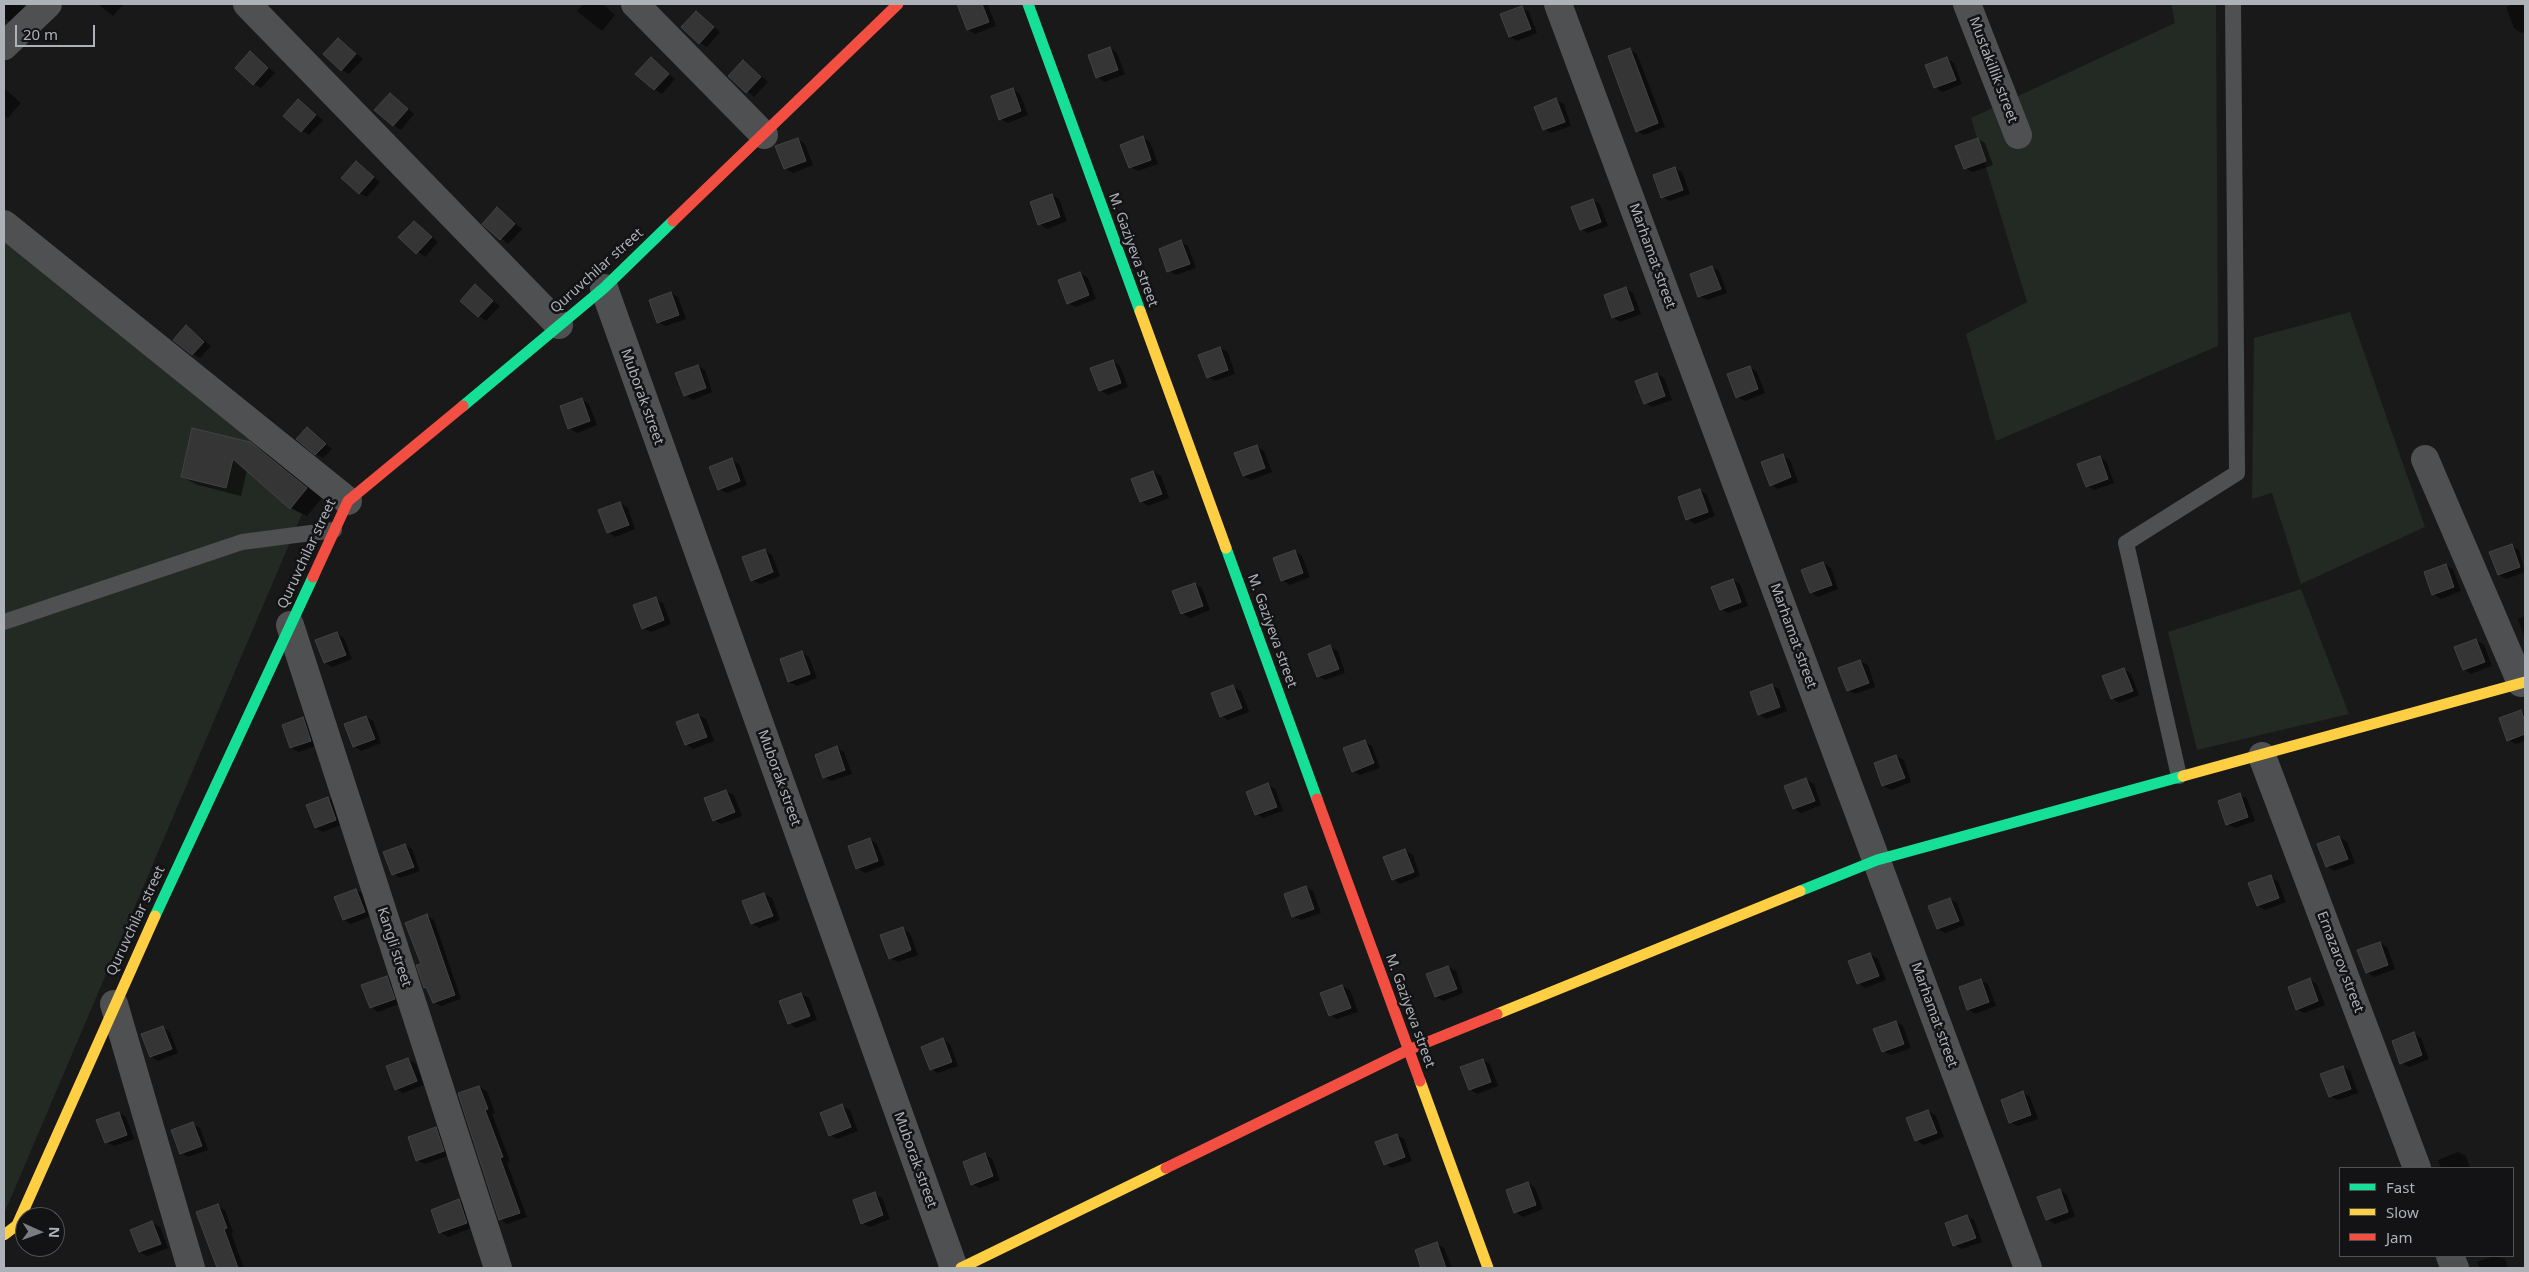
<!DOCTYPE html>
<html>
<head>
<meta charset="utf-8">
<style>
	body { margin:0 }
	#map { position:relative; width:2529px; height:1272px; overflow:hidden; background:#191919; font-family:"Noto Sans",sans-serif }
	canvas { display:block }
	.frame { position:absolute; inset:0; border:5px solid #acb2b8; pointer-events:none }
	.legend { position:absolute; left:2339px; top:1167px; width:175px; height:90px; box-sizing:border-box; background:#131315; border:1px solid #505356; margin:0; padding:6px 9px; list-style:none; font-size:15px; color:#acb2b8 }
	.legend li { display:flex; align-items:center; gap:10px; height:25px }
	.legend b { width:25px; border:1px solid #505356 }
	.north { position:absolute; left:15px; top:1207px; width:50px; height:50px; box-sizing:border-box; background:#131315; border:1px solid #505356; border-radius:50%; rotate:92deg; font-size:14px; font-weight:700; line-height:20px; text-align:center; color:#acb2b8 }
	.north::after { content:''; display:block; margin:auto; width:18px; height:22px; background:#797c80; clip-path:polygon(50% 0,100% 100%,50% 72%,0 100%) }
	.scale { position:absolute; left:15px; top:25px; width:80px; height:22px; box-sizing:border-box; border:2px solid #acb2b8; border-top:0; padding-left:6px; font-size:15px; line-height:18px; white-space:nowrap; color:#acb2b8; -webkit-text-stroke:4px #131315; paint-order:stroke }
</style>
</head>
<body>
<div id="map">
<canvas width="2529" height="1272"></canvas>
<div class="frame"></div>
<ul class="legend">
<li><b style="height:6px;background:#16e098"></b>Fast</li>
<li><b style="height:6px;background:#ffcf43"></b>Slow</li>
<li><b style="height:6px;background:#f24e42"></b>Jam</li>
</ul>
<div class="north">N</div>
<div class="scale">20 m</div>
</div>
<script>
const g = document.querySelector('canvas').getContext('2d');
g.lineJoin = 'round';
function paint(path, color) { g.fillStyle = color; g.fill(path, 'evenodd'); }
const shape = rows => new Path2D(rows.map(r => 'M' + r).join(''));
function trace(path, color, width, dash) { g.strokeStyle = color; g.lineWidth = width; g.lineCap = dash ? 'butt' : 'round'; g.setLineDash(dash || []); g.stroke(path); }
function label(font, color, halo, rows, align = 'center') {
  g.font = font + ' "Noto Sans",sans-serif'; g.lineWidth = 5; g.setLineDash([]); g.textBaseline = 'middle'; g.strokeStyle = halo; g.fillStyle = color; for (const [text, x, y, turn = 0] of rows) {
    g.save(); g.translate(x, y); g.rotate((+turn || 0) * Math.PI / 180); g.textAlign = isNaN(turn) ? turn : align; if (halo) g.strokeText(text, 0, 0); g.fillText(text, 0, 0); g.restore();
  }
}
const green = shape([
	[2171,4,2216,4,2218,346,1996,441,1966,334,2027,302,1971,118,2175,23],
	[4,237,311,484,291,508,302,514,4,1214],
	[2350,312,2425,527,2301,584,2272,493,2252,499,2254,338],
	[2301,589,2349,714,2197,750,2168,632]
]);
const shadow = shape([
	[4,4,21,4,26,8,12,23,4,18],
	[98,4,124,4,113,16],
	[583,4,603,4,615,15,602,31,577,11],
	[972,4,988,5,996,26,975,34,968,30,960,8],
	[2514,4,2525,4,2525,31,2521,33,2514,28,2506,7],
	[1522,8,1529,12,1537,33,1517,41,1510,37],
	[696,12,720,32,707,47,700,43],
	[339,39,363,59,349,74,342,70],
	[1110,48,1117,53,1125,74,1105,82,1097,77],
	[1630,50,1637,54,1665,127,1644,135,1637,131],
	[250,53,275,73,261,88,254,84],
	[1947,58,1954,63,1962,84,1942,92,1935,87],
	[651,59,675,79,662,94,654,89],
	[744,62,768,82,754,97,730,76],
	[4,88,21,103,8,118,4,116],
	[1013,89,1020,94,1028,115,1008,123,1000,119],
	[390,94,414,114,401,130,393,125],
	[298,100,323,120,309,135,302,131],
	[1556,100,1564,104,1571,126,1551,133,1544,129],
	[1143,138,1150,142,1158,164,1138,171,1130,167],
	[798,139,805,144,813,165,793,173,785,168],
	[1978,139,1985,143,1993,165,1973,172,1965,168],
	[356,162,380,182,367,197,359,193],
	[1674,168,1682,172,1690,194,1670,201,1662,197],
	[1052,195,1059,199,1067,221,1047,229,1039,224],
	[1593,200,1600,204,1608,226,1588,233,1581,229],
	[497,209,522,229,508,244,484,224],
	[414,222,438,242,425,257,400,237],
	[1181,242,1188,246,1196,268,1176,275,1169,271],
	[1712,267,1719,271,1727,293,1707,300,1699,296],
	[1080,273,1088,278,1096,299,1075,307,1068,303],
	[475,286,500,306,486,321,479,316],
	[1625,288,1633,293,1641,314,1620,322,1613,317],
	[671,293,678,297,686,319,666,326,658,322],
	[187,327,211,346,200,358,193,354],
	[1220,348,1228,352,1235,374,1215,381,1208,377],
	[1113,361,1120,366,1128,387,1108,395,1100,390],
	[698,366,705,370,712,392,693,400,685,395],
	[1750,367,1757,372,1765,393,1745,401,1737,397],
	[1657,374,1664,378,1672,400,1652,407,1645,403],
	[582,399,589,404,597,425,577,433,569,428],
	[308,429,332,449,323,458,316,454],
	[250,443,266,453,322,498,307,516,291,508,247,470,241,496,198,485,182,477],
	[1257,447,1264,451,1272,472,1251,480,1244,476],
	[1783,456,1790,460,1798,482,1778,489,1771,485],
	[2099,457,2107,462,2114,483,2094,490,2087,486],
	[732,460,739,464,747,485,727,493,719,489],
	[1153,472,1161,476,1169,498,1148,506,1141,501],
	[1700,490,1707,495,1715,516,1695,524,1687,519],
	[620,503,628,508,635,529,615,537,608,532],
	[2511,546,2519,550,2525,572,2506,579,2499,575],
	[765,550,772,555,780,576,760,584,752,580],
	[1295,551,1302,556,1310,577,1290,585,1282,580,1275,559],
	[1823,563,1831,568,1838,589,1818,597,1811,592],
	[2446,565,2453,569,2461,591,2441,599,2433,594],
	[1733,580,1740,584,1748,606,1728,613,1721,609],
	[1195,584,1202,588,1210,610,1190,618,1182,613],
	[656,599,663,603,671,624,651,632,643,628],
	[2525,616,2525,639,2518,619],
	[337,634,344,638,352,659,332,667,325,663],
	[2476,640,2484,645,2492,666,2471,674,2464,669],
	[1330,647,1338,651,1345,673,1325,680,1318,676],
	[802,653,809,657,817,678,797,686,789,682],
	[1860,661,1868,665,1875,687,1855,694,1848,690],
	[2124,669,2131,674,2139,695,2119,703,2112,698],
	[1771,685,1779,689,1787,711,1766,719,1759,714],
	[1233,687,1241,691,1249,712,1228,720,1221,716],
	[2521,711,2525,714,2525,741,2516,744,2508,740],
	[698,715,706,719,714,741,693,749,686,744],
	[366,717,373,721,381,743,361,751,354,746],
	[303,719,311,723,318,745,299,752,291,748,283,726],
	[1365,742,1372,746,1380,768,1360,775,1353,771],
	[836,748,844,752,852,774,831,781,824,777],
	[1896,756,1904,760,1911,782,1891,790,1884,786,1876,764],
	[1806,779,1814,784,1821,805,1801,813,1794,808],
	[1268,785,1275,789,1283,811,1263,818,1256,814],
	[726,791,734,795,742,816,721,824,714,820],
	[2240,795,2247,799,2255,821,2235,828,2227,824],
	[328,798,336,802,343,824,323,832,316,828],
	[2339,837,2347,842,2355,863,2334,871,2327,866],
	[870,839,877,844,885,865,865,873,857,868],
	[405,845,412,849,420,871,400,878,393,874],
	[1405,850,1413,855,1420,876,1400,884,1393,879],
	[2270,877,2278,881,2286,902,2265,910,2258,906],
	[1306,887,1313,891,1321,913,1301,920,1293,916],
	[356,890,363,894,371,916,351,924,344,920],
	[764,894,772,898,780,920,759,928,752,923],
	[1950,899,1957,903,1965,925,1945,933,1938,929],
	[427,916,434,920,461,999,441,1006,434,1002,429,989,425,987,422,964],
	[903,929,910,933,918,955,898,962,890,958],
	[2380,943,2387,947,2395,969,2374,977,2367,972],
	[1870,954,1878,959,1886,980,1865,988,1858,983],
	[1448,967,1456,971,1463,993,1443,1001,1436,997],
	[387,977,394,981,401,1003,378,1012,371,1007],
	[1980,980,1988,984,1996,1006,1975,1014,1968,1009],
	[2310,980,2317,984,2325,1005,2304,1013,2297,1009],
	[1342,986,1350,990,1358,1012,1337,1019,1330,1015],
	[801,994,809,998,817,1020,796,1028,789,1023],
	[1896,1022,1903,1026,1911,1048,1891,1055,1883,1051],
	[163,1028,170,1032,178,1053,158,1061,151,1057],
	[2414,1034,2421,1038,2429,1059,2409,1067,2401,1063],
	[943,1040,950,1044,958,1066,938,1073,931,1069],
	[408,1059,416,1064,424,1085,403,1093,396,1089],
	[1483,1060,1490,1064,1498,1086,1477,1094,1470,1089],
	[2343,1067,2350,1071,2358,1093,2338,1100,2330,1096],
	[479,1087,487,1091,495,1113,492,1114,510,1161,507,1163,527,1217,507,1224,500,1219],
	[2023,1093,2030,1097,2038,1119,2018,1126,2010,1122],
	[842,1106,850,1110,858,1131,837,1139,830,1135],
	[1928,1111,1936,1116,1944,1137,1923,1145,1916,1140],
	[119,1113,126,1117,134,1139,114,1146,106,1142],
	[193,1124,200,1128,208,1150,188,1157,181,1153],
	[436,1128,443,1133,450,1155,425,1164,417,1160],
	[1397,1135,1404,1139,1412,1161,1392,1168,1385,1164],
	[2458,1152,2466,1156,2470,1168,2441,1168,2438,1160],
	[985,1154,992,1159,1000,1180,980,1188,972,1184],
	[1528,1183,1535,1188,1543,1209,1523,1217,1515,1212],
	[2060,1190,2067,1195,2075,1216,2055,1224,2047,1219],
	[875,1194,882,1198,890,1219,870,1227,862,1223],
	[459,1200,467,1205,474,1227,448,1237,440,1232],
	[218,1206,225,1210,233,1232,231,1233,244,1268,218,1268,198,1213],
	[1967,1216,1974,1220,1982,1242,1962,1249,1954,1245],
	[152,1223,160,1227,168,1248,147,1256,140,1252],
	[1437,1244,1444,1248,1452,1268,1423,1268,1416,1251],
	[2494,1256,2505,1259,2508,1268,2479,1268,2477,1262]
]);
const building = shape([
	[957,4,982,4,989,22,967,30,957,4],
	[1522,6,1531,29,1509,37,1500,14,1522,6],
	[696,11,714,27,699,44,681,27,696,11],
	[338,38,356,54,341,71,323,54,338,38],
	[1110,47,1118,70,1096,78,1088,55,1110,47],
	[1630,48,1658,123,1636,132,1608,56,1630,48],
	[250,51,268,68,253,85,235,68,250,51],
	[651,57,669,74,654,90,635,74,651,57],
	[1947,57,1956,80,1934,88,1925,65,1947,57],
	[743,60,761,77,746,93,728,76,743,60],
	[1013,88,1021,111,999,120,991,96,1013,88],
	[390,93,408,109,393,126,374,110,390,93],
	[1556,98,1565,122,1543,130,1534,107,1556,98],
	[298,99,316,115,301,132,283,116,298,99],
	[1143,136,1151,160,1129,168,1120,145,1143,136],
	[798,138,806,161,784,169,775,146,798,138],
	[1978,138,1986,161,1964,169,1955,146,1978,138],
	[356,161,374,177,359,194,341,178,356,161],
	[1675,167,1683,190,1661,198,1653,175,1675,167],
	[1052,194,1060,217,1038,225,1030,202,1052,194],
	[1593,199,1601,222,1580,230,1571,207,1593,199],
	[497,207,515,224,500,240,482,224,497,207],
	[414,221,432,237,416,254,398,237,414,221],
	[1181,240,1190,264,1167,272,1159,249,1181,240],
	[1712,266,1721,289,1698,297,1690,274,1712,266],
	[1080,272,1089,295,1067,304,1058,280,1080,272],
	[475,284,493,301,478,317,460,301,475,284],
	[1626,287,1634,310,1612,318,1604,295,1626,287],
	[671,292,679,315,657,323,649,300,671,292],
	[186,325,204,342,192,355,173,340,186,325],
	[1220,347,1228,370,1207,378,1198,355,1220,347],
	[1113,360,1121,383,1099,391,1090,368,1113,360],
	[698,365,706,388,684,396,675,373,698,365],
	[1750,366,1758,389,1736,398,1727,374,1750,366],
	[1657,373,1665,396,1644,404,1635,381,1657,373],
	[582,398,590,421,568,429,560,406,582,398],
	[307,427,326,444,315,455,296,439,307,427],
	[192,428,250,442,307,488,290,509,233,459,226,488,181,477,192,428],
	[1257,445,1265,468,1243,476,1234,453,1257,445],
	[1783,454,1791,477,1770,486,1761,462,1783,454],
	[2100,456,2108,479,2086,487,2077,464,2100,456],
	[732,458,740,481,718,490,709,467,732,458],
	[1153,471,1162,494,1140,502,1131,479,1153,471],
	[1700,489,1708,512,1686,520,1678,497,1700,489],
	[620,502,629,525,607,533,598,510,620,502],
	[2512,544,2520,567,2498,575,2489,552,2512,544],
	[765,549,773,572,751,581,742,557,765,549],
	[1295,550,1303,573,1281,581,1273,558,1295,550],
	[1823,562,1832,585,1810,593,1801,570,1823,562],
	[2446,564,2454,587,2432,595,2424,572,2446,564],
	[1733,579,1741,602,1720,610,1711,587,1733,579],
	[1195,583,1203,606,1181,614,1172,591,1195,583],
	[656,597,664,620,642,629,633,605,656,597],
	[337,632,346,655,324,663,315,640,337,632],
	[2476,639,2485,662,2463,670,2454,647,2476,639],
	[1330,645,1339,669,1317,677,1308,654,1330,645],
	[802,651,810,674,788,682,780,659,802,651],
	[1860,660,1869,683,1847,691,1838,668,1860,660],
	[2124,668,2133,691,2111,699,2102,676,2124,668],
	[1772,684,1780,707,1758,715,1750,692,1772,684],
	[1233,685,1242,708,1220,717,1211,693,1233,685],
	[2521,710,2525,722,2525,734,2507,741,2499,718,2521,710],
	[698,714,707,737,685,745,676,722,698,714],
	[366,716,375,739,353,747,344,724,366,716],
	[303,717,311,741,290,748,282,725,303,717],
	[1365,740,1374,763,1352,772,1343,748,1365,740],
	[837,746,845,770,823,778,815,755,837,746],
	[1896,755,1905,778,1882,786,1874,763,1896,755],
	[1806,778,1815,801,1793,809,1784,786,1806,778],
	[1268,783,1277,807,1255,815,1246,792,1268,783],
	[726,790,735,812,713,821,704,798,726,790],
	[2240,793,2248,817,2226,825,2218,801,2240,793],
	[328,797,336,820,315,828,306,805,328,797],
	[2339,836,2348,859,2326,867,2317,844,2339,836],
	[870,838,878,861,856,869,848,846,870,838],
	[405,844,414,867,392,875,383,852,405,844],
	[1405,849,1414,872,1392,880,1383,857,1405,849],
	[2271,875,2279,898,2257,906,2248,883,2271,875],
	[1306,886,1314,909,1292,917,1284,894,1306,886],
	[356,889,365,912,343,920,334,897,356,889],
	[764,893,773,916,751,924,742,901,764,893],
	[1950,898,1959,921,1937,929,1928,906,1950,898],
	[427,914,455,995,433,1003,426,987,424,988,416,965,421,964,405,923,427,914],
	[903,927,911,950,889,959,880,935,903,927],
	[2380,942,2388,965,2366,973,2357,950,2380,942],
	[1870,953,1879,976,1857,984,1848,961,1870,953],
	[1448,966,1457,989,1435,997,1426,974,1448,966],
	[387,976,395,999,370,1008,361,985,387,976],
	[2310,978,2318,1001,2296,1010,2288,987,2310,978],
	[1981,979,1989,1002,1967,1010,1959,987,1981,979],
	[1342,985,1351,1008,1329,1016,1320,993,1342,985],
	[801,993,810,1016,788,1024,779,1001,801,993],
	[1896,1021,1904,1044,1882,1052,1873,1029,1896,1021],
	[163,1026,172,1049,150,1057,141,1034,163,1026],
	[2414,1032,2422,1055,2400,1064,2392,1041,2414,1032],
	[943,1038,952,1062,930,1070,921,1047,943,1038],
	[408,1058,417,1081,395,1090,386,1066,408,1058],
	[1483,1059,1491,1082,1469,1090,1460,1067,1483,1059],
	[2343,1066,2351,1089,2329,1097,2320,1074,2343,1066],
	[479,1086,488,1109,485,1110,503,1157,500,1158,520,1213,499,1220,458,1093,479,1086],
	[2023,1091,2031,1115,2009,1123,2001,1100,2023,1091],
	[842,1104,851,1127,829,1136,820,1113,842,1104],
	[1928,1110,1937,1133,1915,1141,1906,1118,1928,1110],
	[119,1112,127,1135,105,1143,96,1120,119,1112],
	[193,1122,202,1146,180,1154,171,1130,193,1122],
	[436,1127,444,1151,416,1161,408,1137,436,1127],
	[1397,1134,1405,1157,1384,1165,1375,1142,1397,1134],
	[985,1153,993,1176,971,1185,963,1162,985,1153],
	[1528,1182,1536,1205,1514,1213,1506,1190,1528,1182],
	[2060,1189,2068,1212,2046,1220,2037,1197,2060,1189],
	[875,1192,883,1215,861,1224,853,1200,875,1192],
	[459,1199,467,1223,439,1233,431,1210,459,1199],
	[218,1204,227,1228,224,1229,238,1268,217,1268,196,1212,218,1204],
	[1967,1215,1976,1238,1953,1246,1945,1223,1967,1215],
	[152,1221,161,1244,139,1252,130,1230,152,1221],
	[1437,1242,1446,1268,1421,1268,1415,1250,1437,1242]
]);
const lane = shape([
	[4,622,242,542,334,530],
	[2179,776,2126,543,2237,473,2233,4]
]);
const street = shape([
	[247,4,559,325],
	[635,4,764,135],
	[1558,4,2028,1268],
	[1967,4,2018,135],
	[4,46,48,4],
	[4,224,348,501],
	[604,288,954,1268],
	[2425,459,2521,683],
	[290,625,498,1268],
	[2262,756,2417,1168],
	[114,1004,191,1268],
	[2450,1256,2455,1268]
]);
const fast = shape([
	[1028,4,1140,311],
	[463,406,604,288,673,221],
	[1226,548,1317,799],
	[1800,891,1877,860,2183,776],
	[155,916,313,577]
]);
const slow = shape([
	[1140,311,1226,548],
	[2183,776,2525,682],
	[1497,1014,1800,891],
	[1420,1081,1488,1268],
	[4,1235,17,1225,155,916],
	[961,1268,1166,1168]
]);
const jam = shape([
	[673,221,898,4],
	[313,577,348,501,463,406],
	[1317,799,1420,1081],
	[1166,1168,1408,1050,1497,1014]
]);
const streetNames = [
	["Mustakillik street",1993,70,69],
	["M. Gaziyeva street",1133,250,70],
	["Marhamat street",1652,256,70],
	["Quruvchilar street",597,271,-42],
	["Muborak street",642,397,70],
	["Quruvchilar street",307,554,-65],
	["M. Gaziyeva street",1272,631,70],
	["Marhamat street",1793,636,70],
	["Muborak street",779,778,70],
	["Quruvchilar street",136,921,-65],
	["Kangli street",394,947,72],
	["Ernazarov street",2340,962,69],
	["M. Gaziyeva street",1410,1011,70],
	["Marhamat street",1934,1015,70],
	["Muborak street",915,1160,70]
];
paint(green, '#232923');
paint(shadow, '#0007');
paint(building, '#353536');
trace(building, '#424345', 1);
trace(lane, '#4e5052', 16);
trace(street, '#4e5052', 28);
trace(fast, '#16e098', 11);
trace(slow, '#ffcf43', 11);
trace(jam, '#f24e42', 11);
label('14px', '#acb2b8', '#131315', streetNames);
</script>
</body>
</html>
